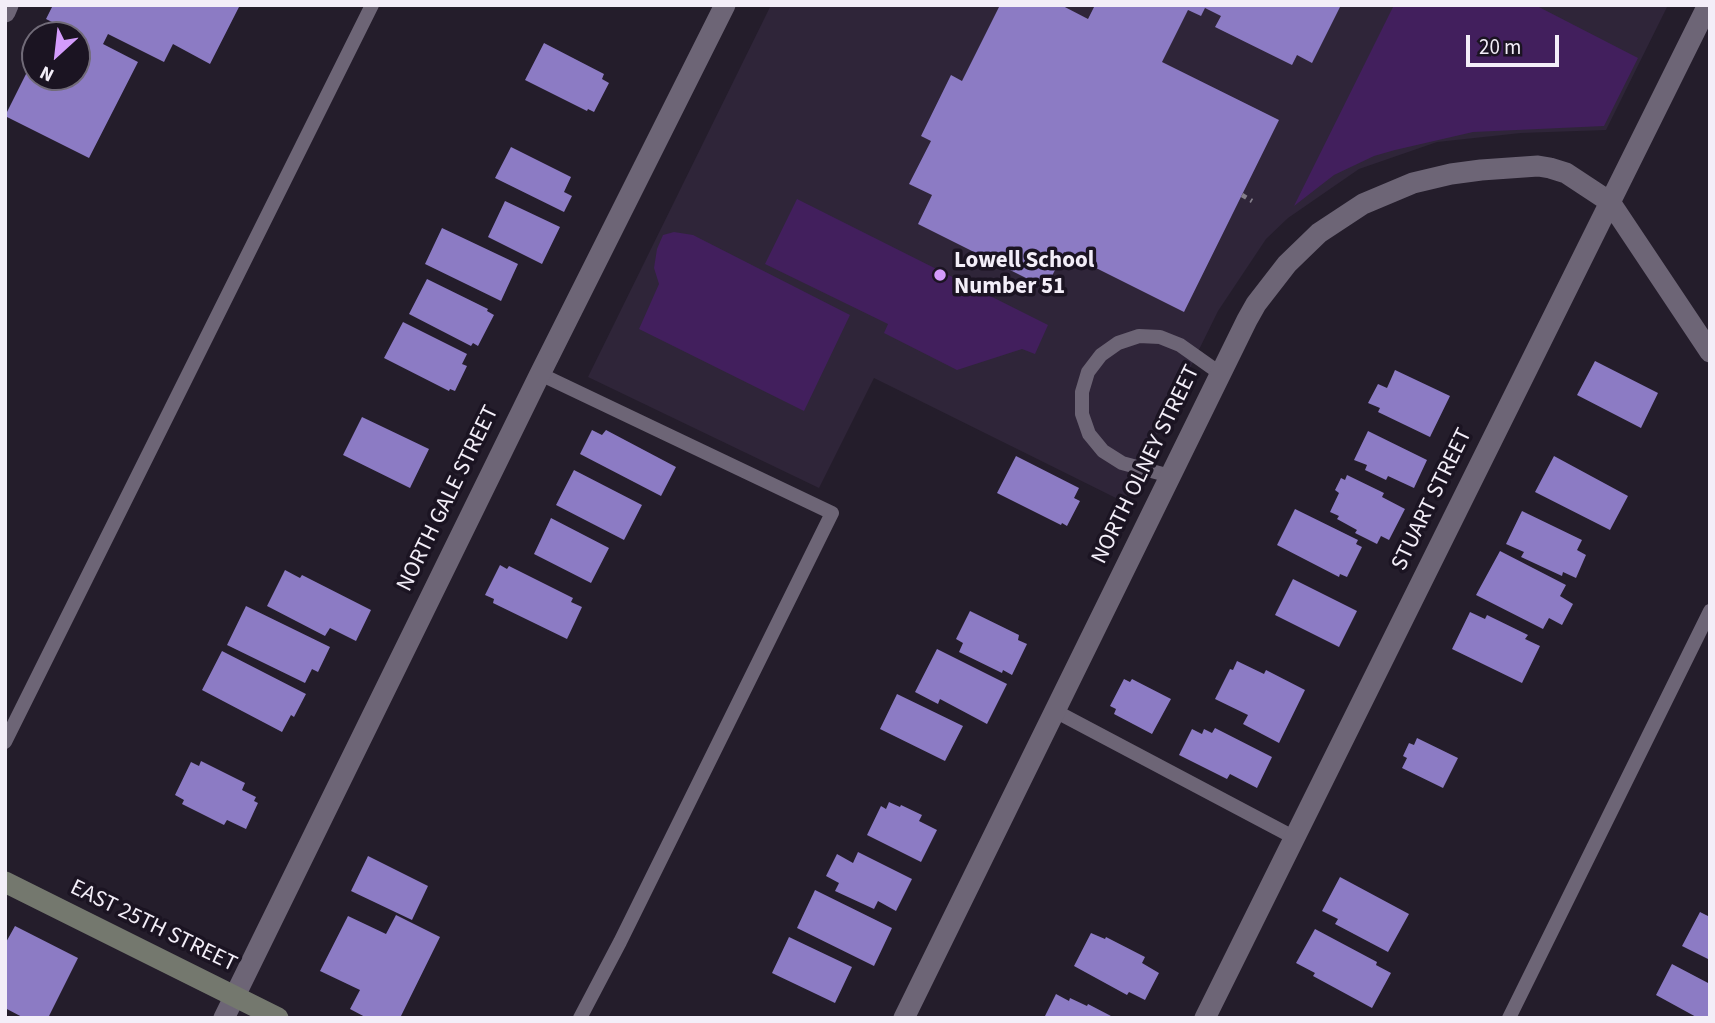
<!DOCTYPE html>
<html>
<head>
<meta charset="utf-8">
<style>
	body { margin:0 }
	#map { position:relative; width:1715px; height:1023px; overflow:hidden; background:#241d2b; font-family:"Source Sans 3",sans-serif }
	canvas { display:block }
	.frame { position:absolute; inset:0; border:7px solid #f3eef8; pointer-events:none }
	.north { position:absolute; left:21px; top:21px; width:70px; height:70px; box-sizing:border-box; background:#1b1422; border:2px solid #716b78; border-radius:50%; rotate:207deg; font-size:19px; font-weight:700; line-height:28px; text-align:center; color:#f3eef8 }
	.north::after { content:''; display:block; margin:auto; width:24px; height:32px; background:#d49cfc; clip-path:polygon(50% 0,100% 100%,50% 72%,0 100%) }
	.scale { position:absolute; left:1466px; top:35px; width:93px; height:32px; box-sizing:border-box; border:4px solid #f3eef8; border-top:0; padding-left:9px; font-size:21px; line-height:24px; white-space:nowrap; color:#f3eef8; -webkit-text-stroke:5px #1b1422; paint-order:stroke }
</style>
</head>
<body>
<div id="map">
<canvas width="1715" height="1023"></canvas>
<div class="frame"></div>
<div class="north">N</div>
<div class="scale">20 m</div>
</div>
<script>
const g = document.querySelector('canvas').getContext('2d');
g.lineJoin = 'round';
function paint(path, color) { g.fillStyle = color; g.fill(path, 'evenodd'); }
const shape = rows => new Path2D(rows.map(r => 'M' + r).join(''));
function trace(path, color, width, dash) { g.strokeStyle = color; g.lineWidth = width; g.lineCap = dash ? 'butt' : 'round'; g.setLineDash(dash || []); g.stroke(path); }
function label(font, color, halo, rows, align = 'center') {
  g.font = font + ' "Source Sans 3",sans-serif'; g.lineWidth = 7; g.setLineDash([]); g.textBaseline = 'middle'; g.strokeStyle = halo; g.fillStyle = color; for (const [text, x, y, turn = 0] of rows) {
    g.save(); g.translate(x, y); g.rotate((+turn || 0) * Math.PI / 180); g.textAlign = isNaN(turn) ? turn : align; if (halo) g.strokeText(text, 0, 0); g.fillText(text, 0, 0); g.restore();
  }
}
const built = shape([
	[771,5,1668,5,1606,130,1521,133,1437,142,1359,169,1288,218,1266,239,1218,311,1124,502,874,378,819,488,588,377]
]);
const green = shape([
	[1394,5,1535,5,1638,58,1604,126,1473,132,1395,150,1374,156,1334,175,1294,206],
	[797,199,1048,325,1035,354,1022,349,957,370,884,333,888,324,765,264],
	[674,232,693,235,850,315,804,411,639,329,659,284,654,268,657,249,663,235]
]);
const building = shape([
	[53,5,240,5,210,64,173,44,164,62,108,34,103,44,138,62,89,158,5,116,35,56,35,77,77,77,77,35,45,35,52,22,46,19],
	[1000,5,1061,5,1088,19,1095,5,1341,5,1312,63,1297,55,1292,65,1215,27,1221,16,1205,8,1201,16,1188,10,1162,62,1279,120,1184,312,1064,252,1046,288,918,224,932,195,909,184,931,141,921,136,951,75,962,81],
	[544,43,604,74,602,79,609,83,594,112,588,109,587,111,525,80],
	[511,147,571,177,564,192,572,196,564,212,495,178],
	[505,201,560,227,542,264,488,237],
	[442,228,518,264,501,301,425,264],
	[427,279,488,309,487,311,494,315,478,346,473,343,471,346,409,314],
	[403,322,467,354,462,364,467,366,455,391,450,389,449,391,384,358],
	[1595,361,1658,393,1641,428,1577,395],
	[1395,370,1450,396,1430,437,1378,412,1380,408,1368,403,1378,384,1387,388],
	[362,417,429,449,410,488,343,455],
	[592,430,602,435,606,430,676,467,661,496,580,454],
	[1368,431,1427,460,1414,488,1388,476,1386,480,1365,470,1367,465,1354,460],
	[1016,456,1079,488,1074,498,1080,501,1067,526,1062,523,1061,525,997,493],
	[1554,456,1628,496,1610,530,1535,492],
	[574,470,642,505,624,540,556,505],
	[1347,475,1384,493,1382,497,1405,509,1389,540,1381,536,1377,544,1355,533,1357,530,1337,519,1339,516,1330,512,1339,493,1335,490,1341,478,1345,480],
	[1295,509,1358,540,1356,544,1362,547,1347,577,1340,574,1339,577,1277,545],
	[1522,511,1582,540,1577,550,1586,555,1576,578,1563,572,1562,576,1521,557,1524,552,1506,544],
	[551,518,609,548,591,583,534,554],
	[1500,551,1566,585,1560,596,1573,604,1562,625,1549,618,1543,629,1476,595],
	[500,565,507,569,509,566,573,598,571,602,582,607,567,639,493,603,494,599,485,595],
	[285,570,300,578,302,575,371,610,356,641,330,628,325,636,267,606],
	[1293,579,1357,611,1339,647,1275,615],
	[246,606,330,647,318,672,312,669,305,683,227,645],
	[970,611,1019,635,1018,640,1027,644,1012,675,1003,670,1002,673,959,652,963,643,956,639],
	[1470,612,1485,619,1487,615,1528,635,1525,639,1540,646,1522,683,1452,649],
	[937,649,1007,684,987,724,940,699,938,704,915,692],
	[222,651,306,694,294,717,291,715,282,732,202,690],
	[1237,661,1264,674,1266,670,1305,690,1279,743,1243,724,1248,715,1215,699,1230,669,1233,670],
	[1124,679,1130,682,1132,679,1171,699,1152,734,1114,714,1116,709,1110,706],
	[897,694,963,726,945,761,880,729],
	[1215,728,1272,757,1257,788,1230,774,1227,779,1179,755,1192,729,1202,734,1204,729,1212,733],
	[1417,738,1458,758,1443,788,1402,768,1407,758,1403,756,1409,743,1414,745],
	[201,761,245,783,242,790,256,797,254,801,258,803,246,829,227,820,224,825,182,804,184,800,175,795,191,762,199,766],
	[889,802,900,807,901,805,922,815,919,821,937,830,921,862,867,835,881,806,886,809],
	[858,852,912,879,896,911,878,901,874,909,835,891,839,883,826,876,837,854,853,863],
	[368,856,428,886,412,920,351,891],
	[1340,877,1409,914,1388,952,1335,924,1338,919,1322,911],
	[815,890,892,928,874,966,797,928],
	[1700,912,1710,917,1710,960,1682,946],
	[396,915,440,937,400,1018,367,1018,350,1009,360,990,320,971,348,916,386,934],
	[15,926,78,958,48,1018,24,1018,5,1008,5,944],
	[1315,929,1377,962,1376,965,1391,973,1372,1008,1313,976,1315,973,1296,963],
	[1091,933,1105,939,1106,937,1145,957,1142,963,1159,973,1145,1000,1129,992,1127,995,1074,966],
	[789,937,852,967,835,1003,772,973],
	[1672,964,1710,984,1710,1018,1698,1018,1656,995],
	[1056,994,1069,1001,1070,998,1087,1006,1088,1004,1111,1016,1110,1018,1044,1018]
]);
const path = shape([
	[1242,195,1252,201]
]);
const lane = shape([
	[540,374,832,513,620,942,580,1018],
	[1170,476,1122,463,1103,451,1089,434,1082,414,1082,392,1088,372,1101,355,1118,343,1139,336,1160,337,1180,345,1221,374],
	[1055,711,1295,838],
	[5,742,372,5],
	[1509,1018,1710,611]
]);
const street = shape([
	[5,12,8,5],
	[224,1018,540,374,725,5],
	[904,1018,1247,320,1256,304,1287,264,1319,233,1363,204,1413,183,1451,174,1481,170,1538,166,1550,168,1566,173,1610,202,1710,352],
	[1205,1018,1708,5]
]);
const secondary = shape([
	[5,882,278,1018]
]);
const markers = [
	[940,275,7,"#d49cfc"]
];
const poiNames = [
	["Lowell School",954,262],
	["Number 51",954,288]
];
const streetNames = [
	["NORTH OLNEY STREET",1147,465,-64],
	["NORTH GALE STREET",449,499,-64],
	["STUART STREET",1433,500,-64],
	["EAST 25TH STREET",153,927,26]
];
paint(built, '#2f2539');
paint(green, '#421f5d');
paint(building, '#8c7bc4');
trace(path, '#857f8b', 4.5, [5, 5]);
trace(lane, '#6d6576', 14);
trace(street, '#6d6576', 21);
trace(secondary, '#74786e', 21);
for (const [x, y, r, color] of markers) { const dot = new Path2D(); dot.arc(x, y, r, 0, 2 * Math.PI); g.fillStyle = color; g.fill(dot); trace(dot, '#1b1422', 2.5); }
label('bold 23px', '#f3eef8', '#1b1422', poiNames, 'left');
label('23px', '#f3eef8', '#1b1422', streetNames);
</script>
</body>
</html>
